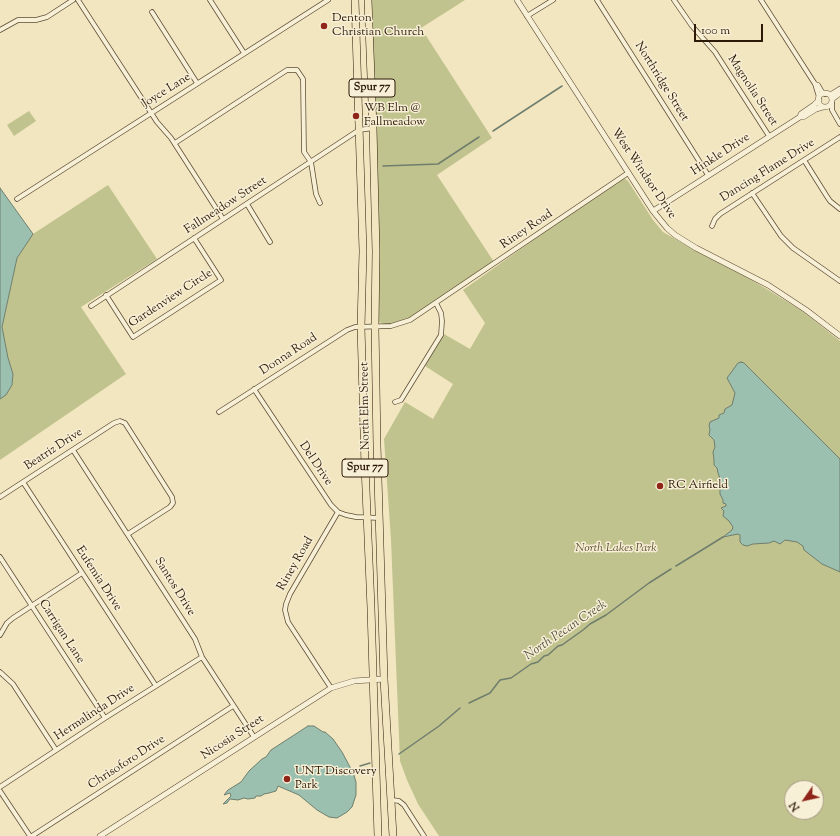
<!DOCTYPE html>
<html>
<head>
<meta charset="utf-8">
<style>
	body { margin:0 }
	#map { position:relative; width:840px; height:836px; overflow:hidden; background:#f2e6c0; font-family:"Sorts Mill Goudy",serif }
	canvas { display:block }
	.north { position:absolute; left:784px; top:780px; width:40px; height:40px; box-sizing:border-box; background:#f7efd6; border:1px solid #a69a84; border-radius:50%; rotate:236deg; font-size:11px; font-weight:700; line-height:16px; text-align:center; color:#2d1a08 }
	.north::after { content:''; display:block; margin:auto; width:14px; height:18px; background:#8f2418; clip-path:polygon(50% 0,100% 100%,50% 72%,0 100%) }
	.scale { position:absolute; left:694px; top:24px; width:69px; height:18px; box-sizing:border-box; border:2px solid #2d1a08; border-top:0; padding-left:5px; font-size:12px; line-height:14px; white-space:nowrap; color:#2d1a08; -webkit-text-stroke:3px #f7efd6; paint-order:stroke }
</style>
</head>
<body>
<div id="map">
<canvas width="840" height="836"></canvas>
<div class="north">N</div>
<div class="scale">100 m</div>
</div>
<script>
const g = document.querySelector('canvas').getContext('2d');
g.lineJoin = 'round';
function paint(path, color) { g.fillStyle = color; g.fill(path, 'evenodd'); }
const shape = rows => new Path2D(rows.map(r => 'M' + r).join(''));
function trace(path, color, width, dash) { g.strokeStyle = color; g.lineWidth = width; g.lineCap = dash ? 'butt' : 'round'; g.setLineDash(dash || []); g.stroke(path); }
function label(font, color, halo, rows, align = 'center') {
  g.font = font + ' "Sorts Mill Goudy",serif'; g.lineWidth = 3; g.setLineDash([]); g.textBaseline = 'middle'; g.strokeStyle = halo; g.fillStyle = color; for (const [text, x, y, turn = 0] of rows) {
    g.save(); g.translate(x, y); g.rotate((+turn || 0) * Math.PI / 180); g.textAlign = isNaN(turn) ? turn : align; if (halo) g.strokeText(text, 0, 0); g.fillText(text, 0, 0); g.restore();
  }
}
const green = shape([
	[372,0,465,0,421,28,492,138,437,175,494,262,413,316,403,322,387,325,379,322,378,218],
	[29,111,36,121,14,136,7,125],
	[622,177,628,181,653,220,663,232,701,254,733,269,765,288,802,311,840,341,840,836,439,836,418,804,407,780,400,761,391,540,384,439,405,402,433,419,453,384,425,366,444,334,470,349,485,323,463,290],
	[792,788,816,788,816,812,792,812],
	[108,185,157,259,81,307,126,374,0,460,0,399,6,395,12,385,13,374,8,358,2,327,17,258,33,234]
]);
const water = shape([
	[0,188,33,234,17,258,2,327,8,358,13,374,12,385,6,395,0,399,0,188],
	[741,362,744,363,840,459,840,572,822,564,804,550,803,546,797,542,785,540,780,544,774,541,769,543,753,544,747,546,743,545,740,542,740,535,738,534,723,537,732,530,733,527,729,521,723,516,724,511,721,508,726,506,726,504,723,503,723,500,720,494,720,488,722,484,718,473,717,468,714,465,714,460,713,452,715,447,714,440,709,435,710,429,709,426,710,422,719,418,719,415,724,413,725,409,732,405,735,393,727,378,738,363,741,362],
	[308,726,314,726,323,732,325,732,333,739,342,752,350,767,352,769,356,782,356,795,352,807,347,812,337,818,329,817,317,810,299,795,278,786,276,791,269,793,264,794,261,796,256,796,255,798,248,799,244,798,238,800,230,799,227,803,223,804,231,796,230,793,224,795,228,790,241,782,249,771,262,759,266,757,271,750,308,726]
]);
const stream = shape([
	[493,131,562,86],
	[383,166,438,164,479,137],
	[676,566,723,537],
	[469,703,490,693,500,680,511,678,531,664,538,662,544,656,548,655,558,646,562,645,583,630,590,624,606,615,649,583,671,569],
	[399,754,439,726,460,708],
	[360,766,370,763]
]);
const minor = shape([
	[78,0,157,122,171,138,223,219],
	[210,0,244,53],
	[597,0,708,175],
	[674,0,692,26,715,52,769,136],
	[761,0,815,84,819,97],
	[152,12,197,83],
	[527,16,553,0],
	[0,30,18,20,36,20,47,17,73,0],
	[815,84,818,85,822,92,825,94],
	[832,103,832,110,840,124],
	[175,143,287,70,297,70,303,79,304,152,311,162,316,194,320,203],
	[804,160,826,195,830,201,840,209],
	[752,193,781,236,793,248,840,281],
	[17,199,328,0],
	[247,204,270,242],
	[712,226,715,219,720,214,840,137],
	[106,295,133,337,221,280,194,238],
	[91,306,359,130,373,128],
	[254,389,331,505,338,512,346,515,356,517,380,518],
	[395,402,401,400,441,335,442,321,441,313,436,303],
	[219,412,347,330,355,327,391,326,410,320,628,173],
	[73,450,195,639,202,657,254,737],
	[23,482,156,686],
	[0,497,114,423,120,421,125,423,172,497,173,503,170,507,128,534],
	[0,557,105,718],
	[0,635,7,623,13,618,82,573],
	[0,672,13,684,56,750],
	[331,688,288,622,285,610,286,604,290,594,338,512],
	[0,787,105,718,202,657],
	[0,791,30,836],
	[392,800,399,801,404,805,424,836],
	[32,836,233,706]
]);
const tertiary = shape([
	[517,0,653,211,667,228,675,235,696,248,768,285,806,310,840,336],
	'818 100a7 7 0 1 1 14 0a7 7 0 1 1-14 0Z',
	[828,94,832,94,840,89],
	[832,101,832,99,840,93],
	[800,117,801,114,814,105,819,100],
	[653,211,800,117,803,117,816,109,823,107],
	[100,836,331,688,354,681,384,679]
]);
const primary = shape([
	[355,0,363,251,361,327,365,466,371,608,378,836],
	[368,0,373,128,376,252,375,327,377,445,384,679,393,836]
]);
const markers = [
	[324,26,4,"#8f2418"],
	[356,116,4,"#8f2418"],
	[660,486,4,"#8f2418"],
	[287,779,4,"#8f2418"]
];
const shields = [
	[372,88,46],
	[365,468,46]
];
const shieldNames = [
	["Spur 77",372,88],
	["Spur 77",365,468]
];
const poiNames = [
	["Denton",332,19],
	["Christian Church",332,33],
	["WB Elm @",364,109],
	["Fallmeadow",364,123],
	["RC Airfield",668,486],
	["UNT Discovery",295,772],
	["Park",295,786]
];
const streetNames = [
	["Northridge Street",661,82,58],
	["Joyce Lane",167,91,-32],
	["Magnolia Street",752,91,57],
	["Hinkle Drive",721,155,-33],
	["Dancing Flame Drive",768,171,-32],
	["West Windsor Drive",643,174,56],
	["Fallmeadow Street",226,206,-33],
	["Riney Road",527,230,-34],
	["Gardenview Circle",171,299,-33],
	["Donna Road",289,355,-33],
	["North Elm Street",366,406,-91],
	["Beatriz Drive",54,450,-33],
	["Del Drive",315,464,56],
	["Riney Road",296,564,-60],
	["Eufemia Drive",98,579,57],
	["Santos Drive",174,587,58],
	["Carrigan Lane",61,632,57],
	["Hermalinda Drive",95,713,-33],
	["Nicosia Street",233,738,-33],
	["Chrisoforo Drive",127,763,-33]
];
const parkNames = [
	["North Lakes Park",616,549]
];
const waterNames = [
	["North Pecan Creek",566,631,-34]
];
paint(green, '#c1c38e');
paint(water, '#9bc0b0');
trace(water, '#6f7e6d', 1);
trace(stream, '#6f7e6d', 1.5);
trace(minor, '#5e4d36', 5.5);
trace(tertiary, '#5e4d36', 6);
trace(primary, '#2d1a08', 8);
trace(minor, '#f7efd6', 4);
trace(tertiary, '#f7efd6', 5);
trace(primary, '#f2e6c0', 7);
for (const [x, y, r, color] of markers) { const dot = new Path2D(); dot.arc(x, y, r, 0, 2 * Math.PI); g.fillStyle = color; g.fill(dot); trace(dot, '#f7efd6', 1.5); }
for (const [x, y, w] of shields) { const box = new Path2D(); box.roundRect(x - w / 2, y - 9, w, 18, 3); g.fillStyle = '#f7efd6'; g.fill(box); trace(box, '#2d1a08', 1); }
label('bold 11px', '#2d1a08', null, shieldNames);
label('12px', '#2d1a08', '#f7efd6', poiNames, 'left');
label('12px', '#2d1a08', '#f7efd6', streetNames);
label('italic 12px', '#594d30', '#f7efd6', parkNames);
label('italic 13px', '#545443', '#f7efd6', waterNames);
</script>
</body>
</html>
